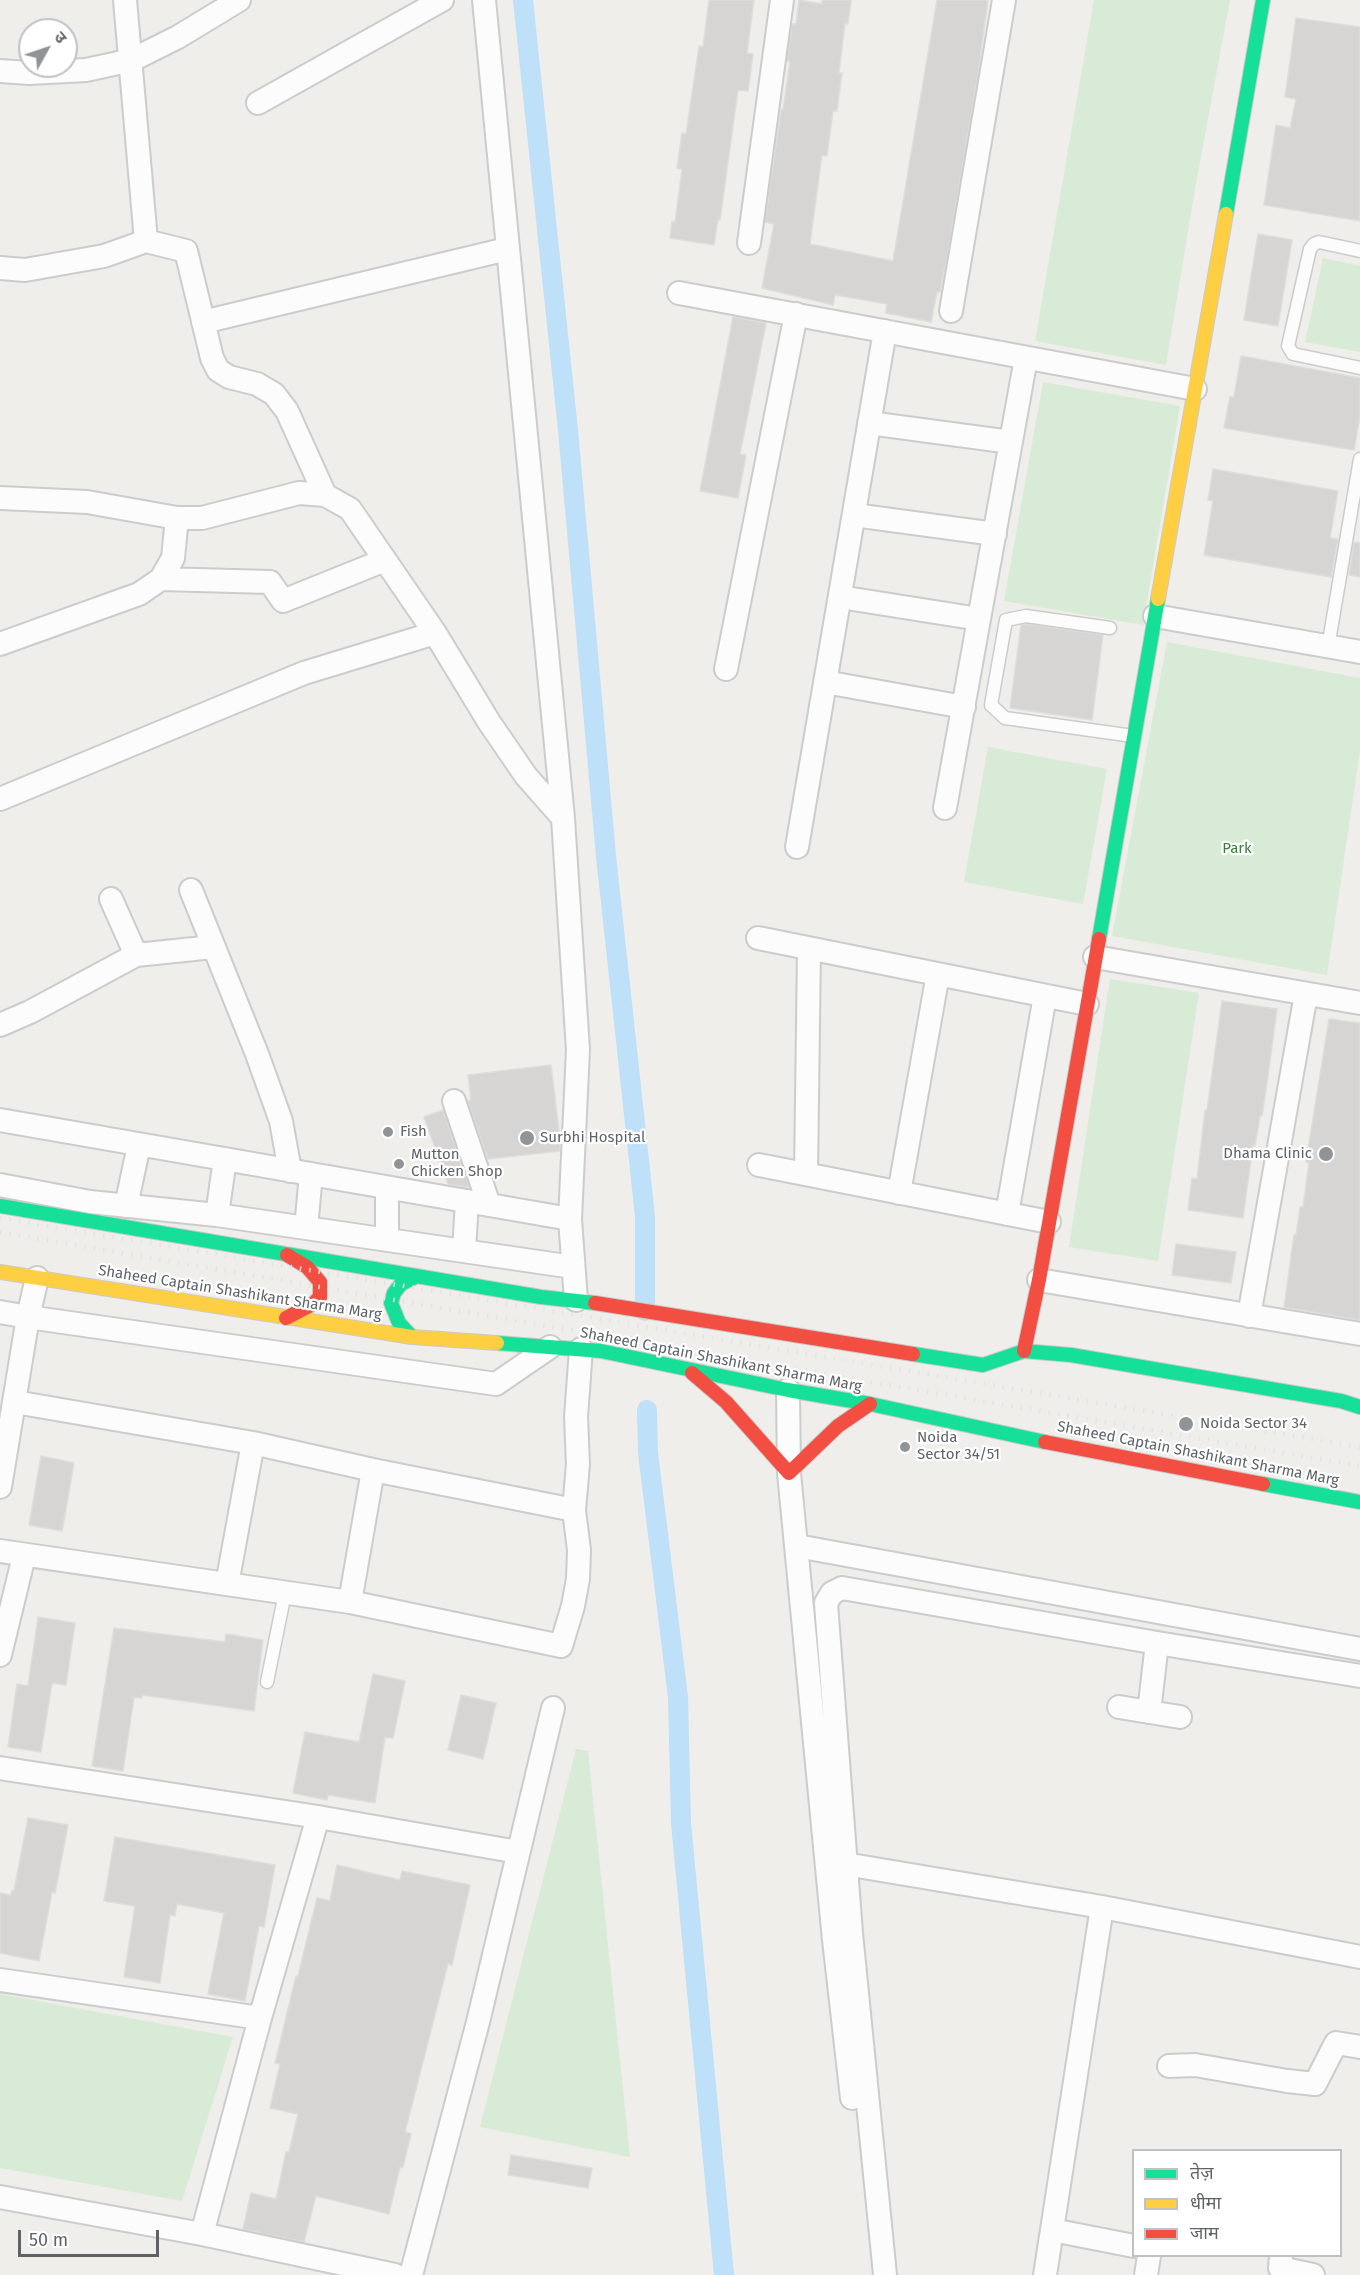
<!DOCTYPE html>
<html>
<head>
<meta charset="utf-8">
<style>
	body { margin:0 }
	#map { position:relative; width:1360px; height:2275px; overflow:hidden; background:#efeeea; font-family:"Fira Sans","Noto Sans Devanagari",sans-serif }
	canvas { display:block }
	.legend { position:absolute; left:1132px; top:2149px; width:210px; height:108px; box-sizing:border-box; background:#fff; border:2px solid #bfc1c3; margin:0; padding:8px 10px; list-style:none; font-size:18px; color:#5f6368 }
	.legend li { display:flex; align-items:center; gap:12px; height:30px }
	.legend b { width:30px; border:2px solid #bfc1c3 }
	.north { position:absolute; left:18px; top:18px; width:60px; height:60px; box-sizing:border-box; background:#fff; border:2px solid #bfc1c3; border-radius:50%; rotate:50deg; font-size:16px; font-weight:700; line-height:24px; text-align:center; color:#5f6368 }
	.north::after { content:''; display:block; margin:auto; width:21px; height:27px; background:#919496; clip-path:polygon(50% 0,100% 100%,50% 72%,0 100%) }
	.scale { position:absolute; left:18px; top:2230px; width:141px; height:27px; box-sizing:border-box; border:3px solid #5f6368; border-top:0; padding-left:8px; font-size:18px; line-height:21px; white-space:nowrap; color:#5f6368; -webkit-text-stroke:4px #fff; paint-order:stroke }
</style>
</head>
<body>
<div id="map">
<canvas width="1360" height="2275"></canvas>
<ul class="legend">
<li><b style="height:8px;background:#16e098"></b>तेज़</li>
<li><b style="height:8px;background:#ffcf43"></b>धीमा</li>
<li><b style="height:8px;background:#f24e42"></b>जाम</li>
</ul>
<div class="north">उ</div>
<div class="scale">50 m</div>
</div>
<script>
const g = document.querySelector('canvas').getContext('2d');
g.lineJoin = 'round';
function paint(path, color) { g.fillStyle = color; g.fill(path, 'evenodd'); }
const shape = rows => new Path2D(rows.map(r => 'M' + r).join(''));
function trace(path, color, width, dash) { g.strokeStyle = color; g.lineWidth = width; g.lineCap = dash ? 'butt' : 'round'; g.setLineDash(dash || []); g.stroke(path); }
function label(font, color, halo, rows, align = 'center') {
  g.font = font + ' "Fira Sans",sans-serif'; g.lineWidth = 4.5; g.setLineDash([]); g.textBaseline = 'middle'; g.strokeStyle = halo; g.fillStyle = color; for (const [text, x, y, turn = 0] of rows) {
    g.save(); g.translate(x, y); g.rotate((+turn || 0) * Math.PI / 180); g.textAlign = isNaN(turn) ? turn : align; if (halo) g.strokeText(text, 0, 0); g.fillText(text, 0, 0); g.restore();
  }
}
const green = shape([
	[1094,0,1230,0,1195,189,1166,365,1035,341],
	[1323,258,1360,266,1360,352,1305,342],
	[1043,382,1180,406,1143,625,1004,601],
	[1167,642,1360,678,1360,751,1327,975,1112,936],
	[988,747,1107,769,1083,904,964,882],
	[1110,979,1199,993,1158,1261,1069,1247],
	[576,1749,588,1751,630,2157,480,2127],
	[0,1994,233,2037,182,2201,0,2168]
]);
const canal = shape([
	[523,0,568,430,606,856,645,1216,645,1311],
	[647,1410,648,1453,678,1697,681,1823,724,2275]
]);
const building = shape([
	[709,0,754,0,747,53,753,54,748,91,738,90,720,220,718,220,714,245,670,238,672,222,675,222,682,169,677,168,682,133,686,134,699,46,703,47,709,0],
	[799,0,822,4,822,0,851,0,848,24,845,23,839,73,842,73,837,111,833,111,827,156,822,155,810,244,893,261,937,0,988,0,977,80,948,251,940,292,937,292,931,322,886,313,887,304,835,295,833,305,762,288,774,224,765,222,781,110,783,110,790,61,787,61,792,24,796,24,799,0],
	[1296,18,1360,27,1360,221,1264,205,1276,125,1290,128,1296,99,1285,97,1296,18],
	[1258,234,1292,240,1278,326,1244,320,1258,234],
	[733,317,766,323,740,454,746,455,738,498,700,491,733,317],
	[1241,356,1360,378,1360,416,1354,450,1224,428,1230,397,1234,397,1241,356],
	[1213,469,1338,491,1330,538,1338,539,1331,577,1204,555,1213,501,1208,500,1213,469],
	[1354,542,1360,543,1360,577,1349,575,1354,542],
	[1026,624,1103,635,1092,720,1010,708,1021,625,1026,624],
	[1222,1001,1277,1009,1266,1090,1262,1116,1260,1116,1255,1146,1253,1145,1243,1218,1188,1210,1192,1178,1197,1179,1205,1110,1207,1110,1222,1001],
	[1329,1019,1360,1023,1360,1320,1284,1307,1294,1235,1296,1235,1300,1207,1303,1207,1309,1163,1306,1162,1329,1019],
	[551,1065,560,1139,560,1151,488,1159,468,1101,471,1100,468,1075,551,1065],
	[443,1110,469,1187,467,1187,448,1184,424,1117,443,1110],
	[1176,1244,1236,1252,1231,1283,1172,1275,1176,1244],
	[41,1456,74,1463,62,1531,29,1525,41,1456],
	[38,1617,75,1623,66,1685,52,1683,41,1752,8,1747,17,1684,28,1686,38,1617],
	[114,1628,225,1642,226,1634,263,1640,254,1711,142,1695,142,1698,134,1697,123,1771,92,1766,114,1628],
	[373,1674,405,1681,393,1738,385,1737,375,1803,328,1795,327,1800,293,1793,305,1732,359,1742,373,1674],
	[461,1695,496,1703,483,1759,448,1750,461,1695],
	[28,1818,68,1825,55,1893,52,1892,39,1961,0,1953,0,1893,11,1895,12,1890,14,1891,28,1818],
	[115,1837,275,1865,264,1927,259,1926,245,2001,208,1994,224,1913,177,1904,175,1916,170,1915,160,1983,124,1977,135,1906,104,1901,115,1837],
	[337,1865,400,1880,402,1871,470,1885,452,1965,448,1964,417,2085,405,2132,411,2134,403,2167,400,2167,389,2214,316,2196,304,2242,243,2229,251,2193,276,2199,286,2152,289,2152,298,2114,270,2108,280,2064,275,2063,296,1976,298,1976,317,1898,330,1901,337,1865],
	[511,2155,592,2168,588,2188,508,2175,511,2155]
]);
const lane = shape([
	[1360,251,1319,242,1314,244,1310,249,1288,346,1293,354,1360,368],
	[1110,628,1026,616,1006,620,991,705,1005,718,1133,736],
	[1328,647,1360,459],
	[267,1682,285,1593]
]);
const street = shape([
	[125,0,146,241],
	[484,0,563,818],
	[0,71,29,73,86,70,132,60,178,37,239,0],
	[258,103,442,0],
	[749,243,782,0],
	[0,268,25,270,104,256,146,241,186,251,212,358,218,370,229,377,257,384,274,394,287,411,325,495],
	[679,293,1195,389],
	[951,311,1004,0],
	[203,322,507,249],
	[869,423,1011,442],
	[0,498,87,502,177,518,202,518,299,493,325,495,350,509,435,633,489,722,526,776,563,818,578,1050,570,1219,576,1300],
	[854,515,995,534],
	[161,579,270,582,283,601,385,560],
	[840,597,979,619],
	[1155,616,1360,652],
	[0,644,139,594,161,579,173,558,177,518],
	[726,669,796,314],
	[825,682,964,707],
	[0,799,304,673,435,633],
	[945,808,1026,358],
	[797,847,885,331],
	[191,890,257,1054,281,1121,290,1171],
	[111,899,136,955],
	[758,938,1087,1004],
	[1095,957,1360,1003],
	[0,1025,30,1012,136,955,213,947],
	[454,1101,489,1205],
	[0,1120,570,1219],
	[759,1165,1049,1222],
	[806,1174,809,949],
	[0,1185,90,1202,217,1215,573,1267],
	[387,1188,387,1240],
	[899,1193,938,974],
	[126,1206,139,1145],
	[1007,1214,1045,996],
	[217,1215,225,1159],
	[306,1228,311,1174],
	[464,1251,467,1201],
	[1039,1280,1360,1334],
	[0,1312,28,1317,496,1384,550,1347],
	[1249,1316,1306,994],
	[788,1390,789,1473,834,1940,852,2098],
	[15,1402,253,1443,373,1470,574,1510],
	[0,1487,28,1317,37,1278],
	[797,1546,1360,1649],
	[0,1551,350,1602,561,1646,573,1606,578,1579,579,1550,574,1510,578,1464,576,1417,581,1349],
	[227,1584,253,1443],
	[350,1602,373,1470],
	[0,1655,24,1556],
	[1119,1707,1180,1717],
	[1149,1712,1157,1643],
	[0,1768,318,1817,518,1852],
	[833,1862,1102,1907,1360,1957],
	[0,1980,260,2018],
	[1169,2066,1195,2065,1287,2081,1315,2084,1336,2043,1360,2047],
	[0,2197,202,2234,395,2275],
	[1052,2230,1134,2246],
	[202,2234,260,2018,318,1817],
	[1281,2256,1280,2268,1313,2275],
	[411,2275,478,2022,553,1708],
	[885,2275,851,1933,826,1603,832,1593,842,1588,1157,1643,1360,1676],
	[1045,2275,1102,1907],
	[1146,2275,1149,2256]
]);
const fast = shape([
	[1226,214,1263,0],
	[1099,939,1158,599],
	[0,1206,541,1297,595,1303],
	[412,1337,399,1323,391,1303,394,1293,401,1284,417,1276],
	[497,1343,601,1351,788,1390,870,1404,1045,1442],
	[913,1354,983,1365,1024,1351,1071,1355,1341,1401,1360,1407],
	[1263,1484,1360,1502]
]);
const slow = shape([
	[1158,599,1226,214],
	[0,1272,412,1337,497,1343]
]);
const jam = shape([
	[595,1303,913,1354],
	[286,1318,313,1304,320,1297,320,1282,307,1267,287,1255],
	[1024,1351,1039,1280,1099,939],
	[692,1373,726,1402,789,1473,838,1426,870,1404],
	[1045,1442,1263,1484]
]);
const rail = shape([
	[0,1218,1360,1447],
	[0,1232,1360,1466]
]);
const markers = [
	[388,1132,6,"#919496"],
	[527,1138,8,"#919496"],
	[1326,1154,8,"#919496"],
	[399,1164,6,"#919496"],
	[1186,1424,8,"#919496"],
	[905,1447,6,"#919496"]
];
const parkNames = [
	["Park",1237,849]
];
const poiNames = [
	["Fish",400,1132],
	["Surbhi Hospital",540,1138],
	["Dhama Clinic",1312,1154,"right"],
	["Mutton",411,1155],
	["Chicken Shop",411,1172],
	["Noida Sector 34",1200,1424],
	["Noida",917,1438],
	["Sector 34/51",917,1455]
];
const streetNames = [
	["Shaheed Captain Shashikant Sharma Marg",240,1293,9],
	["Shaheed Captain Shashikant Sharma Marg",721,1360,11],
	["Shaheed Captain Shashikant Sharma Marg",1198,1454,11]
];
paint(green, '#d8ebd6');
trace(canal, '#bfe0f9', 20);
paint(building, '#d6d5d3');
trace(building, '#deddd9', 1.5);
trace(lane, '#cbcccc', 15);
trace(street, '#cbcccc', 26);
trace(fast, '#cacacb', 16);
trace(slow, '#cacacb', 16);
trace(jam, '#cacacb', 16);
trace(lane, '#fdfcfc', 12);
trace(street, '#fdfcfc', 22);
trace(fast, '#16e098', 14);
trace(slow, '#ffcf43', 14);
trace(jam, '#f24e42', 14);
trace(rail, '#e4e4e4', 4.5, [1.5, 8]);
for (const [x, y, r, color] of markers) { const dot = new Path2D(); dot.arc(x, y, r, 0, 2 * Math.PI); g.fillStyle = color; g.fill(dot); trace(dot, '#fff', 2); }
label('15px', '#348238', '#fff', parkNames);
label('15px', '#5f6368', '#fff', poiNames, 'left');
label('15px', '#5f6368', '#fff', streetNames);
</script>
</body>
</html>
